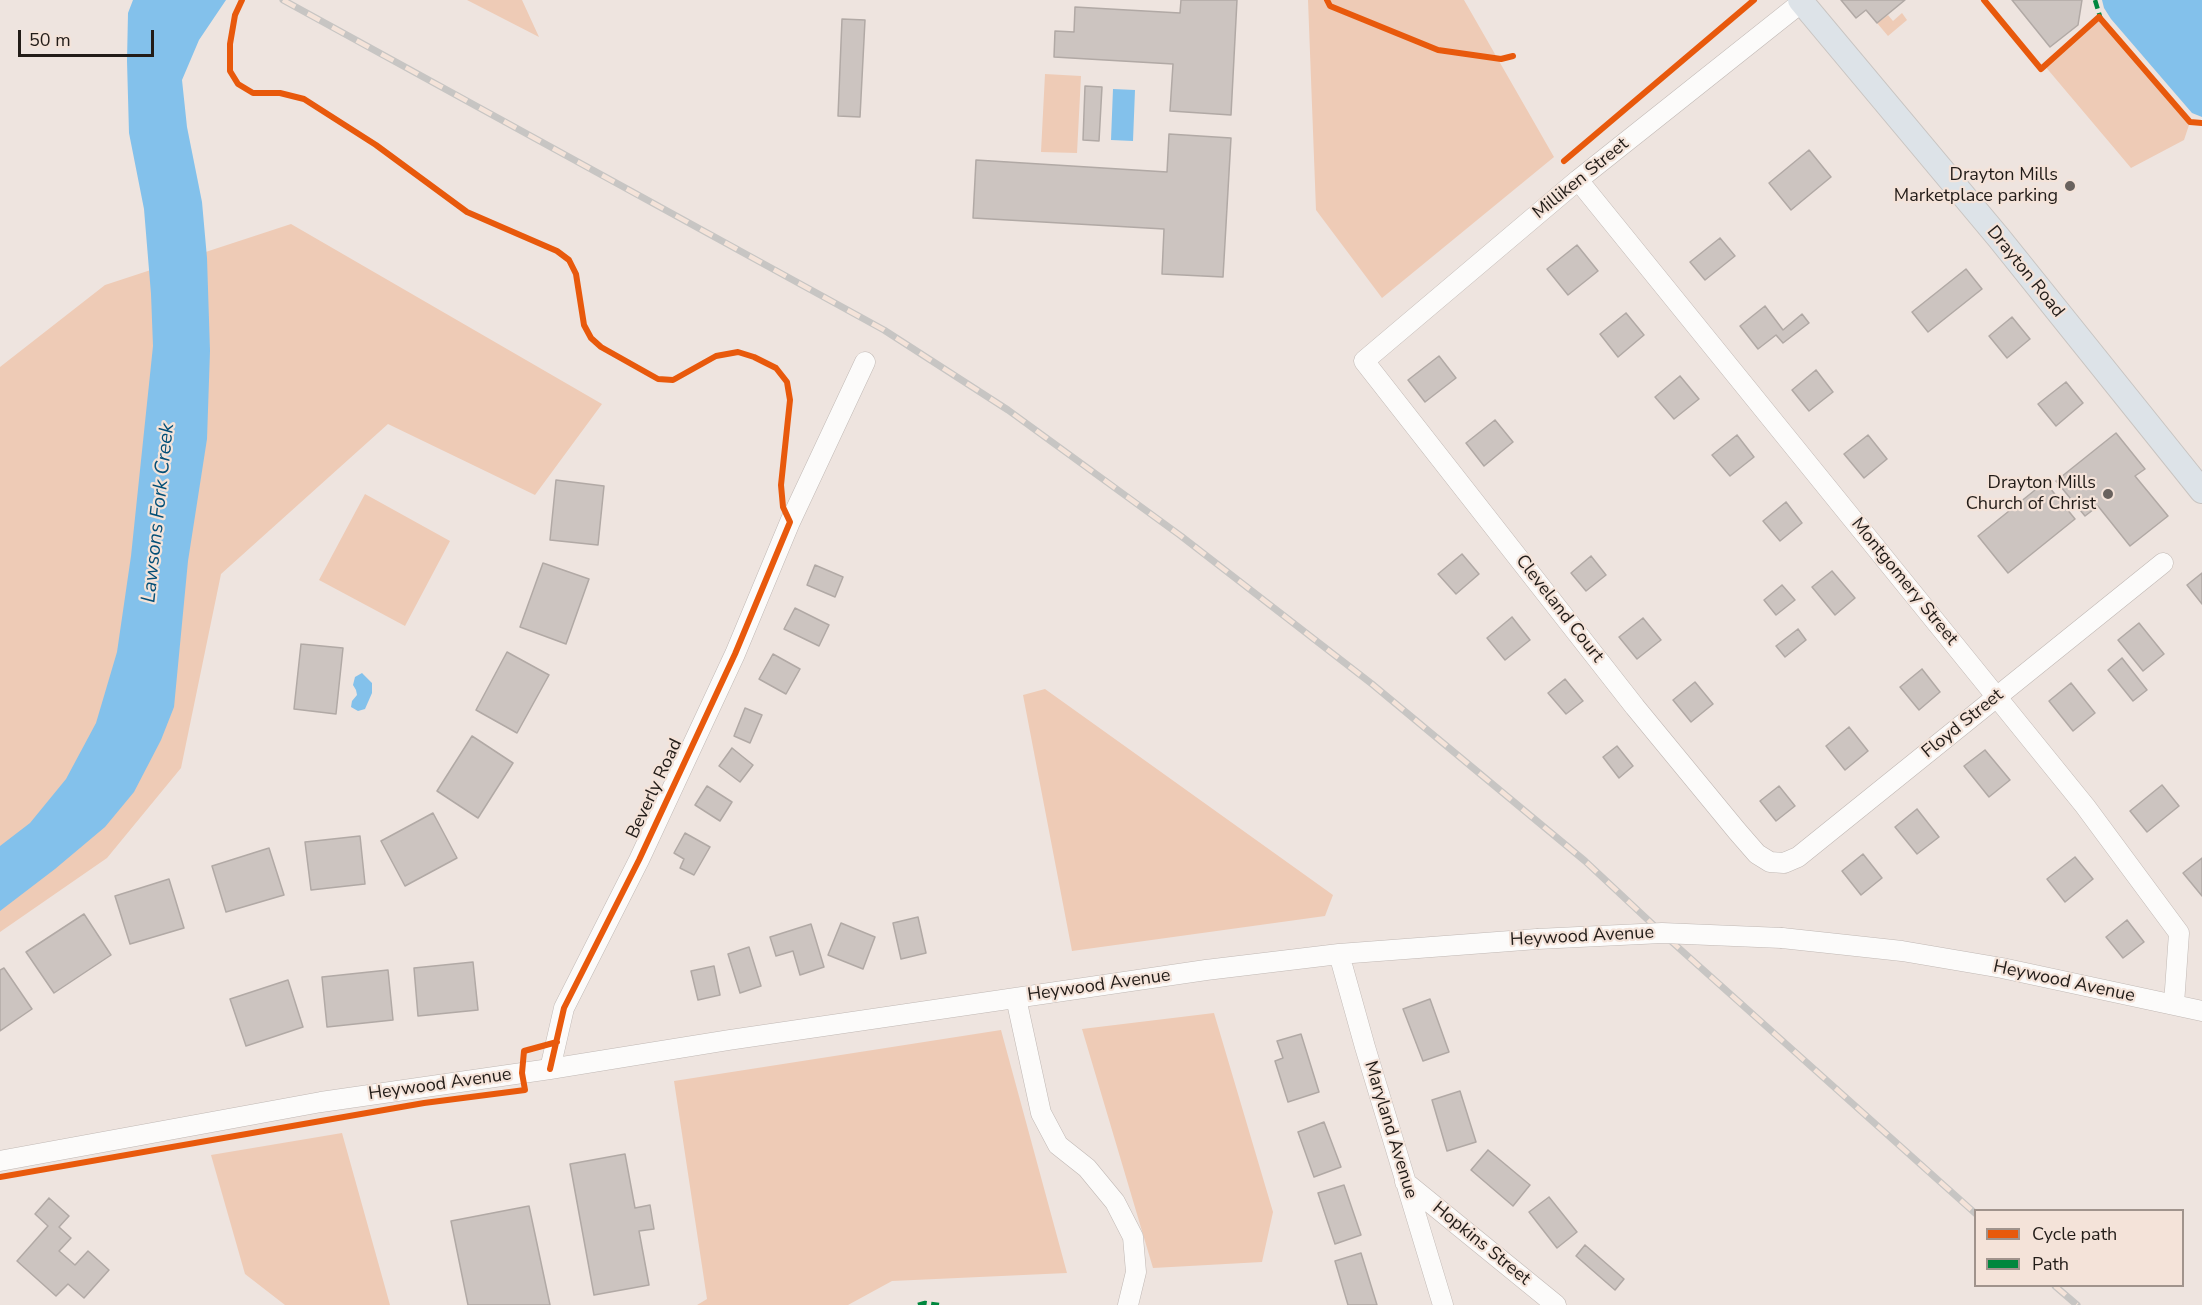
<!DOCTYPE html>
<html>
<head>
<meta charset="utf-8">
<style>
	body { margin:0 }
	#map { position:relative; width:2202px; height:1305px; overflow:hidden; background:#eee4df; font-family:"Nunito Sans",sans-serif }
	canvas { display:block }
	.legend { position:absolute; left:1974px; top:1209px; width:210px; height:78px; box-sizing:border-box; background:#f4e3d9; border:2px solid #a0938c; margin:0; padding:8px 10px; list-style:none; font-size:18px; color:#221c18 }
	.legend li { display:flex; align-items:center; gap:12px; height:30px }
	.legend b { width:30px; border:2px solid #a0938c }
	.scale { position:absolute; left:18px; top:30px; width:136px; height:27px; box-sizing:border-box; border:3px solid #221c18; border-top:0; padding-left:8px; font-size:18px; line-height:21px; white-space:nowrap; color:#221c18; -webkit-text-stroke:4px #f4e3d9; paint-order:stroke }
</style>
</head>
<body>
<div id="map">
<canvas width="2202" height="1305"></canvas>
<ul class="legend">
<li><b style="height:8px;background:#e8590c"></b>Cycle path</li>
<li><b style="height:8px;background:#00873e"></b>Path</li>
</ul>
<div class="scale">50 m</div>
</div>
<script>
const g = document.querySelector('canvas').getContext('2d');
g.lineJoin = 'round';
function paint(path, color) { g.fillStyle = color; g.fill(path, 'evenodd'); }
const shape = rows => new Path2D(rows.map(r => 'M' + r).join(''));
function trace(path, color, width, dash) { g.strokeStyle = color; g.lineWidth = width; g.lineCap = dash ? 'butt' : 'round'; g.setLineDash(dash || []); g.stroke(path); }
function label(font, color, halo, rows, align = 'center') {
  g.font = font + ' "Nunito Sans",sans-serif'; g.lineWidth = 4.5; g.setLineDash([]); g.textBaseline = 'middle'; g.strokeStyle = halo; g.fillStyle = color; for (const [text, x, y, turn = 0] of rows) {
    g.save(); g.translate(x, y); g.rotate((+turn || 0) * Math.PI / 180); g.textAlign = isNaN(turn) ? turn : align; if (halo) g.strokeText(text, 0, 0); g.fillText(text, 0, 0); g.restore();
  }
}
const green = shape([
	[467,0,522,0,539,37],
	[1308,0,1464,0,1554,157,1382,298,1316,210],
	[1902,13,1907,20,1888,36,1877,23,1888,15,1893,21],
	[2099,17,2190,122,2184,140,2131,168,2044,65],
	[1045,74,1081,76,1077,153,1041,152],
	[291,224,602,404,535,495,388,424,221,574,181,768,107,858,0,932,0,367,105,285],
	[365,494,450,541,405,626,319,580],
	[1045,689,1333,895,1325,916,1072,951,1023,695],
	[1214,1013,1273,1212,1262,1262,1153,1268,1082,1029],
	[1001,1030,1067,1273,892,1281,848,1305,697,1305,707,1299,674,1081],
	[342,1133,390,1305,285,1305,245,1274,211,1155]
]);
const water = shape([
	[133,0,226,0,199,40,182,80,187,127,202,202,207,258,210,351,207,439,188,561,174,707,161,740,134,792,105,827,55,869,0,911,0,846,30,823,66,779,96,723,117,652,131,556,153,346,151,294,144,209,129,133,127,61,128,13],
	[2102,0,2202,0,2202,117,2192,113,2111,19,2104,8],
	[1113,89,1135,90,1133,141,1111,140],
	[362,673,372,683,372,693,365,709,358,711,351,707,352,701,357,695,356,690,353,685,355,677]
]);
const building = shape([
	[1181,0,1237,0,1231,115,1170,111,1173,64,1054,57,1055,31,1074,32,1075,7,1180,13,1181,0],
	[1841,0,1905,0,1877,23,1866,10,1856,18,1841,0],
	[2012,0,2082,0,2078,25,2050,47,2012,0],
	[842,19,865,20,860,117,838,116,842,19],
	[1085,86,1102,87,1099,141,1083,140,1085,86],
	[1169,134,1231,138,1223,277,1162,274,1164,229,973,218,976,160,1167,172,1169,134],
	[1809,150,1831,177,1791,210,1769,183,1809,150],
	[1720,238,1735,256,1705,280,1690,262,1720,238],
	[1577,245,1598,271,1568,295,1547,269,1577,245],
	[1966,269,1982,289,1928,332,1912,312,1966,269],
	[1765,306,1783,330,1802,314,1809,323,1783,343,1776,335,1758,349,1740,326,1765,306],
	[1626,313,1644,335,1618,357,1600,334,1626,313],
	[2012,317,2030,339,2007,358,1989,336,2012,317],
	[1439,356,1456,378,1425,402,1408,380,1439,356],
	[1816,370,1833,392,1809,411,1792,390,1816,370],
	[1680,376,1699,399,1674,419,1655,397,1680,376],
	[2066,382,2083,403,2056,426,2038,404,2066,382],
	[1495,420,1513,442,1484,466,1466,443,1495,420],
	[2116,433,2145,469,2135,476,2168,516,2130,546,2098,506,2085,516,2056,481,2116,433],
	[1737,435,1754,457,1730,476,1712,455,1737,435],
	[1868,435,1887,459,1864,478,1844,454,1868,435],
	[556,480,604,486,598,545,550,540,556,480],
	[2045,482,2075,519,2008,573,1978,536,2045,482],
	[1786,502,1802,523,1780,541,1763,521,1786,502],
	[1462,554,1479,574,1456,594,1438,574,1462,554],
	[1591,556,1606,575,1586,591,1571,573,1591,556],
	[543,563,589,579,566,644,520,627,543,563],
	[815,565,843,577,835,597,807,585,815,565],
	[1832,571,1855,598,1835,615,1812,587,1832,571],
	[2202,573,2202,604,2187,585,2202,573],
	[1782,585,1795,600,1776,615,1764,600,1782,585],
	[795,608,829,625,819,646,784,629,795,608],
	[1512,617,1530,640,1505,660,1487,638,1512,617],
	[1643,618,1661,640,1637,659,1619,637,1643,618],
	[2139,623,2164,654,2143,671,2118,640,2139,623],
	[1798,629,1806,640,1785,657,1776,646,1798,629],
	[301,644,343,648,336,714,294,709,301,644],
	[507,652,549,675,517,733,476,710,507,652],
	[773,654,800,669,786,694,759,679,773,654],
	[2122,658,2147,690,2133,701,2108,670,2122,658],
	[1922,669,1940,692,1919,710,1900,687,1922,669],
	[1565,679,1583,701,1566,714,1548,693,1565,679],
	[1695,682,1713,704,1691,722,1673,700,1695,682],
	[2071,683,2095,713,2073,731,2049,701,2071,683],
	[745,708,762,715,750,743,734,736,745,708],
	[1849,727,1868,751,1845,770,1826,746,1849,727],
	[472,736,513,763,478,818,437,791,472,736],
	[1617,746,1633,766,1619,778,1603,757,1617,746],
	[732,748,753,765,740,782,719,766,732,748],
	[1985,750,2010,780,1989,797,1964,766,1985,750],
	[2162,785,2179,806,2147,832,2130,811,2162,785],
	[707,786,732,802,720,821,695,805,707,786],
	[1779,786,1795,806,1776,821,1760,801,1779,786],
	[1917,809,1939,837,1917,854,1895,827,1917,809],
	[433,813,457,858,405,886,381,841,433,813],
	[685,833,710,847,694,875,680,868,684,859,674,853,685,833],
	[360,836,365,884,311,890,305,842,360,836],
	[269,848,284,895,226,912,212,866,269,848],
	[1863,854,1882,878,1861,895,1842,871,1863,854],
	[2075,857,2093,879,2065,902,2047,879,2075,857],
	[2202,858,2202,896,2183,873,2202,858],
	[169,879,184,928,130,944,115,896,169,879],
	[84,914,111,955,54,993,26,952,84,914],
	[918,917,926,953,901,959,893,923,918,917],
	[2127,920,2144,942,2123,958,2106,937,2127,920],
	[841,923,875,937,863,969,828,955,841,923],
	[811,924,824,967,800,975,793,951,776,956,770,937,811,924],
	[749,947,761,986,740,993,728,954,749,947],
	[473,962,478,1010,418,1016,414,968,473,962],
	[714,966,720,995,698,1000,691,971,714,966],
	[4,968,32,1009,0,1031,0,970,4,968],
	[388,970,393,1020,327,1027,322,977,388,970],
	[288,980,303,1027,246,1046,230,999,288,980],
	[1430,999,1449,1052,1423,1061,1403,1009,1430,999],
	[1301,1034,1319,1092,1288,1102,1275,1061,1283,1058,1277,1041,1301,1034],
	[1460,1091,1476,1142,1447,1151,1432,1100,1460,1091],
	[1324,1122,1341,1167,1314,1177,1298,1132,1324,1122],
	[1488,1150,1530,1185,1513,1206,1471,1170,1488,1150],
	[625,1154,635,1208,650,1205,654,1229,639,1231,649,1285,594,1295,570,1164,625,1154],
	[1344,1185,1361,1235,1335,1244,1318,1193,1344,1185],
	[1549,1197,1577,1232,1557,1248,1529,1212,1549,1197],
	[49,1198,69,1216,59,1227,71,1238,59,1251,75,1265,88,1251,109,1270,84,1298,68,1284,56,1296,17,1261,48,1226,35,1214,49,1198],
	[529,1206,550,1305,468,1305,451,1221,529,1206],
	[1585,1245,1624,1279,1615,1290,1576,1256,1585,1245],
	[1361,1253,1377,1305,1348,1305,1335,1261,1361,1253]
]);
const minor = shape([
	[1802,2,1578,180,1364,361,1635,707,1737,831,1757,854,1770,862,1784,863,1798,857,2163,563],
	[1578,180,2085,806,2179,933,2174,1004],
	[1782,938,1902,951,2002,968,2202,1011],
	[1339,954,1365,1047,1443,1305],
	[1016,998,1041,1113,1058,1145,1087,1168,1115,1202,1133,1237,1136,1272,1128,1305],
	[550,1069,564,1008,639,860,735,654,790,522,865,362],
	[0,1161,321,1102,550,1069,729,1040,1206,970,1339,954,1537,939],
	[1405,1182,1556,1305]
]);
const major = shape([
	[1800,0,1999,238,2202,491]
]);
const rail = shape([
	[283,0,884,330,1008,410,1181,536,1372,684,1585,861,1662,933,1976,1214],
	[2055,1286,2077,1305]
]);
const minorBridge = shape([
	[1537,939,1662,933,1782,938]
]);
const quiet = shape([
	[2095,0,2101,20],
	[918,1305,925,1303,939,1305]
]);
const cycleway = shape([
	[242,0,235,15,230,44,230,71,238,84,253,93,280,93,304,99,376,145,467,212,557,251,569,260,576,274,584,325,591,338,601,347,658,379,673,380,716,356,738,352,754,357,776,368,787,382,790,400,781,485,783,507,790,522,735,654,639,860,564,1008,550,1069],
	[1327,0,1330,6,1438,50,1501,59,1513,56],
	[1984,0,2041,69,2099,17,2190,122,2202,123],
	[1564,161,1754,0],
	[0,1177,424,1103,525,1090,522,1073,524,1051,557,1042]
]);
const markers = [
	[2070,186,6,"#69625e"],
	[2108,494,6,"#69625e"]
];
const poiNames = [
	["Drayton Mills",2058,176],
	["Marketplace parking",2058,197],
	["Drayton Mills",2096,484],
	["Church of Christ",2096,505]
];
const streetNames = [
	["Milliken Street",1581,179,-39],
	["Drayton Road",2025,272,51],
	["Montgomery Street",1904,582,51],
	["Cleveland Court",1559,609,52],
	["Floyd Street",1963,724,-39],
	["Beverly Road",655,789,-65],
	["Heywood Avenue",1582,937,-3],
	["Heywood Avenue",2064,982,12],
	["Heywood Avenue",1099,986,-8],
	["Heywood Avenue",440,1085,-8],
	["Maryland Avenue",1390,1130,73],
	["Hopkins Street",1481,1244,39]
];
const waterNames = [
	["Lawsons Fork Creek",159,513,-84]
];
paint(green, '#eecbb6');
paint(water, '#83c1eb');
paint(building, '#ccc4c0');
trace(building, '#b1a9a5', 1.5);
trace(minor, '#c0b8b4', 21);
trace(major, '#c8c4c1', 26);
trace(minor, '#fcfbfa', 20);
trace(major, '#dde3e8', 24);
trace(rail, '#c7c5c3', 7);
trace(rail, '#f4e3d9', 4.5, [14]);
trace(minorBridge, '#c0b8b4', 21, []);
trace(minorBridge, '#fcfbfa', 20);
trace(quiet, '#00873e', 4.5, [9, 4.5]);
trace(cycleway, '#e8590c', 6);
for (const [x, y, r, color] of markers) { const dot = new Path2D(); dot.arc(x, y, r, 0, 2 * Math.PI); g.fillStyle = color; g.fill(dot); trace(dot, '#f4e3d9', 2); }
label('18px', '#221c18', '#f4e3d9', poiNames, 'right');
label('18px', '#221c18', '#f4e3d9', streetNames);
label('italic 20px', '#034f77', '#f4e3d9', waterNames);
</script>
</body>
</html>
